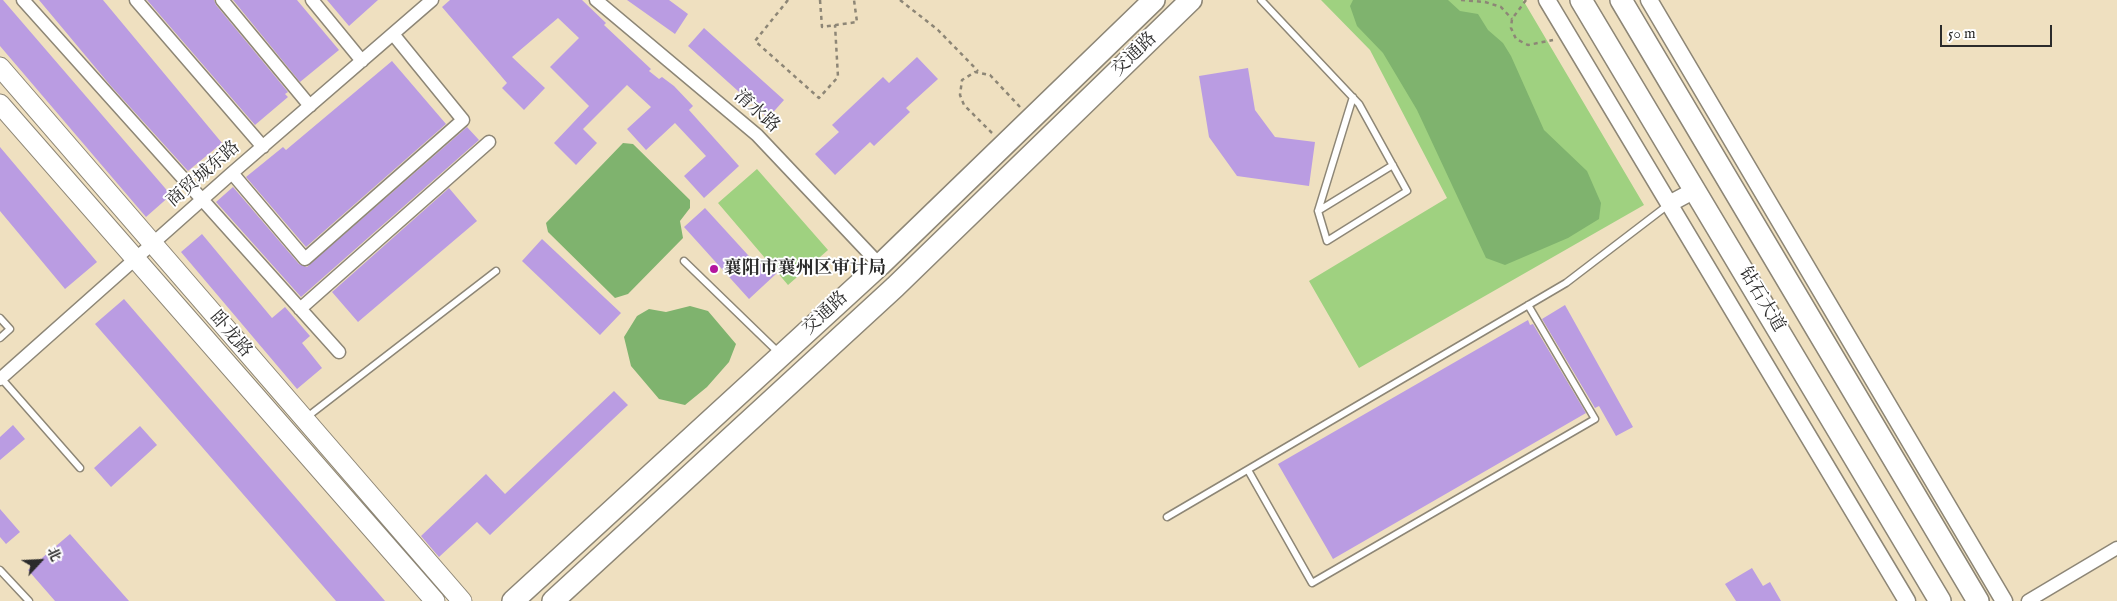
<!DOCTYPE html>
<html>
<head>
<meta charset="utf-8">
<style>
	body { margin:0 }
	#map { position:relative; width:2117px; height:601px; overflow:hidden; background:#efe0c0; font-family:"IM FELL English","Noto Serif SC",serif }
	canvas { display:block }
	.north { position:absolute; left:15px; top:536px; width:50px; height:50px; -webkit-text-stroke:4px #fff; paint-order:stroke; rotate:65deg; font-size:14px; font-weight:700; line-height:20px; text-align:center; color:#2b2b2b }
	.north::after { content:''; display:block; margin:auto; width:18px; height:22px; background:#2b2b2b; clip-path:polygon(50% 0,100% 100%,50% 72%,0 100%) }
	.scale { position:absolute; left:1940px; top:25px; width:112px; height:22px; box-sizing:border-box; border:2px solid #2b2b2b; border-top:0; padding-left:6px; font-size:15px; line-height:18px; white-space:nowrap; color:#2b2b2b; -webkit-text-stroke:4px #fff; paint-order:stroke }
</style>
</head>
<body>
<div id="map">
<canvas width="2117" height="601"></canvas>
<div class="north">北</div>
<div class="scale">50 m</div>
</div>
<script>
const g = document.querySelector('canvas').getContext('2d');
g.lineJoin = 'round';
function paint(path, color) { g.fillStyle = color; g.fill(path, 'evenodd'); }
const shape = rows => new Path2D(rows.map(r => 'M' + r).join(''));
function trace(path, color, width, dash) { g.strokeStyle = color; g.lineWidth = width; g.lineCap = dash ? 'butt' : 'round'; g.setLineDash(dash || []); g.stroke(path); }
function label(font, color, halo, rows, align = 'center') {
  g.font = font + ' "IM FELL English","Noto Serif SC",serif'; g.lineWidth = 4; g.setLineDash([]); g.textBaseline = 'middle'; g.strokeStyle = halo; g.fillStyle = color; for (const [text, x, y, turn = 0] of rows) {
    g.save(); g.translate(x, y); g.rotate((+turn || 0) * Math.PI / 180); g.textAlign = isNaN(turn) ? turn : align; if (halo) g.strokeText(text, 0, 0); g.fillText(text, 0, 0); g.restore();
  }
}
const green = shape([
	[1321,0,1523,0,1644,205,1359,368,1309,281,1447,198,1370,50],
	[757,169,828,250,788,285,718,203]
]);
const forest = shape([
	[1353,0,1448,0,1460,11,1478,14,1488,30,1503,43,1511,56,1544,130,1587,171,1601,203,1599,219,1568,238,1505,265,1486,258,1417,110,1383,53,1357,26,1350,6],
	[623,143,633,144,690,200,690,208,680,221,683,238,628,294,615,298,548,232,546,223],
	[690,306,708,311,736,344,729,362,707,387,685,405,659,399,631,366,624,337,637,316,649,309,666,312]
]);
const building = shape([
	[0,0,3,0,171,195,146,217,0,46],
	[39,0,103,0,222,143,188,171,110,85],
	[147,0,214,0,216,5,288,92,285,94,288,97,255,125],
	[233,0,297,0,339,50,300,82],
	[327,0,378,0,349,26],
	[450,0,582,0,606,23,604,25,651,69,649,71,659,79,662,77,674,86,693,106,689,110,739,166,704,198,684,176,706,156,675,123,646,150,627,129,651,107,627,85,583,129,597,143,576,165,554,143,589,106,550,67,579,38,558,18,512,57,545,88,524,110,502,88,507,83,442,7],
	[627,0,669,0,688,14,675,34],
	[704,28,784,100,768,118,688,46],
	[917,57,938,79,906,108,910,112,874,146,870,142,835,175,815,154,839,132,832,125,883,77,889,83],
	[392,61,446,124,306,247,246,177,283,147,286,150],
	[1248,68,1255,110,1275,137,1315,142,1309,186,1237,176,1209,137,1199,76],
	[467,127,479,140,301,297,216,202,233,187,299,264,307,267],
	[0,147,97,262,65,289,0,211],
	[449,188,477,221,358,322,332,292],
	[705,208,758,266,765,260,777,273,749,299,684,227],
	[202,234,272,318,285,307,310,336,302,343,322,368,297,389,181,252],
	[542,239,621,313,600,335,522,261],
	[124,299,385,601,336,601,95,324],
	[1565,305,1633,427,1616,436,1599,406,1595,408,1542,319],
	[1528,320,1530,325,1533,324,1586,413,1333,559,1278,464],
	[614,391,628,405,490,535,477,522,439,557,421,536,486,474,505,494],
	[13,425,25,439,0,460,0,437],
	[140,426,157,445,111,487,94,468],
	[0,509,20,532,6,544,0,537],
	[70,534,129,601,55,601,28,570],
	[1752,568,1763,586,1770,582,1781,601,1736,601,1725,584]
]);
const path = shape([
	[788,0,755,41,819,98,838,77,835,25],
	[820,0,822,27,857,22,854,0],
	[900,0,938,30,978,71],
	[1461,0,1485,2,1501,7,1512,19],
	[1526,0,1512,19,1511,28,1516,39,1528,45,1553,40],
	[992,133,964,105,960,95,962,80,975,72,990,75,1020,107]
]);
const service = shape([
	[1261,0,1359,104,1407,191,1327,241,1318,211,1353,97],
	[1318,211,1393,165],
	[684,261,779,353],
	[0,318,10,329,0,338],
	[1,378,80,468],
	[307,417,496,271],
	[1248,470,1312,583,1595,419,1528,305],
	[1167,517,1566,283,1668,205],
	[0,570,29,601]
]);
const minor = shape([
	[23,0,339,352],
	[136,0,263,147],
	[222,0,310,106],
	[312,0,362,61],
	[596,0,757,135,880,265],
	[232,173,305,259,463,120,393,34],
	[300,309,489,142],
	[0,379,232,173,432,0],
	[2028,601,2117,548]
]);
const tertiary = shape([
	[1547,0,1907,601],
	[1649,0,2004,601],
	[1669,204,1695,190]
]);
const secondary = shape([
	[0,67,462,601],
	[0,104,435,601]
]);
const primary = shape([
	[513,601,880,265,1154,0],
	[553,601,895,287,1191,0]
]);
const trunk = shape([
	[1581,0,1940,601],
	[1621,0,1978,601]
]);
const markers = [
	[714,269,5,"#b5179e"]
];
const streetNames = [
	["交通路",1135,55,-44],
	["淯水路",756,112,42],
	["商贸城东路",204,175,-41],
	["钻石大道",1761,300,59],
	["交通路",826,314,-43],
	["卧龙路",230,335,49]
];
const poiNames = [
	["襄阳市襄州区审计局",724,269]
];
paint(green, '#9fd180');
paint(forest, '#7fb36e');
paint(building, '#ba9ce2');
trace(service, '#8d8676', 9);
trace(minor, '#8d8676', 15);
trace(tertiary, '#8d8676', 19);
trace(secondary, '#8d8676', 21);
trace(primary, '#8d8676', 24);
trace(trunk, '#8d8676', 24);
trace(path, '#8d8676', 2.5, [4, 4]);
trace(service, '#fff', 6);
trace(minor, '#fff', 12);
trace(tertiary, '#fff', 16);
trace(secondary, '#fff', 19);
trace(primary, '#fff', 21);
trace(trunk, '#fff', 21);
for (const [x, y, r, color] of markers) { const dot = new Path2D(); dot.arc(x, y, r, 0, 2 * Math.PI); g.fillStyle = color; g.fill(dot); trace(dot, '#fff', 2); }
label('18px', '#2b2b2b', '#fff', streetNames);
label('bold 18px', '#2b2b2b', '#fff', poiNames, 'left');
</script>
</body>
</html>
